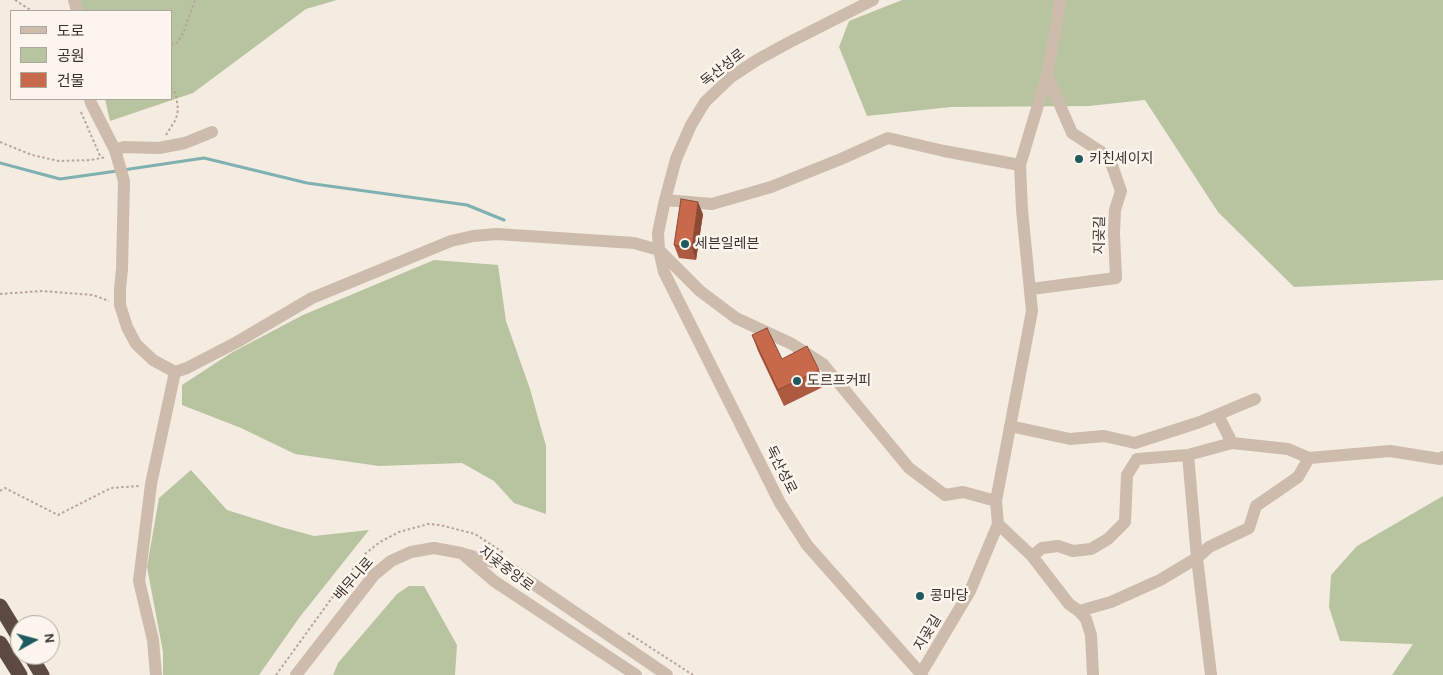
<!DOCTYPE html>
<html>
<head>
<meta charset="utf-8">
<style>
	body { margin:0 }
	#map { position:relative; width:1443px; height:675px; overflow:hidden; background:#f4ebe1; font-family:Karla,"Noto Sans KR",sans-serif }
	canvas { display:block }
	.legend { position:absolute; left:10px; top:10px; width:162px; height:90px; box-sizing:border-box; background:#fbf5ee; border:1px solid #aea6a0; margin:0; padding:6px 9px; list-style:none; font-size:15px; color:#3b302b }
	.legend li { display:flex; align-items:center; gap:10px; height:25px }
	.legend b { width:25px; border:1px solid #aea6a0 }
	.north { position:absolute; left:10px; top:615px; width:50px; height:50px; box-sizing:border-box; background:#fbf5ee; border:1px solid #aea6a0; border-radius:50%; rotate:83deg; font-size:14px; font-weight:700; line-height:20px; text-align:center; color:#3b302b }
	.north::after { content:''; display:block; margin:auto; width:18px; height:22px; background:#1f5a5e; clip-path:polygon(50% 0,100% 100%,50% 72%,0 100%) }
</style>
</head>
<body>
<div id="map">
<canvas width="1443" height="675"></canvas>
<ul class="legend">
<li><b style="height:6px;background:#cdbbac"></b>도로</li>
<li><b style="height:14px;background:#b8c4a0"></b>공원</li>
<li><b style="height:14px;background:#c8694b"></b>건물</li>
</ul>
<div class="north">N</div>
</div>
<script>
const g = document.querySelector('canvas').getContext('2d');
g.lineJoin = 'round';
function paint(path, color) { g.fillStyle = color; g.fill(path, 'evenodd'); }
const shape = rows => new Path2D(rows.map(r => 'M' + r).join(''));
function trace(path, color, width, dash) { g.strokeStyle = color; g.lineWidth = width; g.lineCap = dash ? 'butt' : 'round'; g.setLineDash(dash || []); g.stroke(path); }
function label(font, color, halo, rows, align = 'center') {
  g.font = font + ' Karla,"Noto Sans KR",sans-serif'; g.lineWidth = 5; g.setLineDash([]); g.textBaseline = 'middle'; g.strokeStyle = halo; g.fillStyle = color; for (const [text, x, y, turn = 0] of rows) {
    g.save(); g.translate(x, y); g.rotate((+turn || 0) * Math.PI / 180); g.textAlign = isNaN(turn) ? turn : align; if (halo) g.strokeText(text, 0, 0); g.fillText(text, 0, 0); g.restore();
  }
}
const green = shape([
	[80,0,337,0,306,9,193,93,110,121,105,99,171,99,171,11,83,11],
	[902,0,1443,0,1443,280,1294,287,1218,212,1145,100,1089,106,951,107,867,116,839,47,849,21],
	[434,260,498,265,506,321,530,389,546,446,546,514,514,503,494,481,462,463,379,466,295,454,241,428,182,405,182,385,231,353,303,315],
	[191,470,227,510,281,527,314,536,369,530,299,618,259,675,163,675,163,652,147,567,159,498],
	[1443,496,1443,675,1392,675,1413,644,1340,641,1329,607,1331,575,1357,546],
	[409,586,424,586,457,645,455,675,333,675,338,663,397,594]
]);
const stream = shape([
	[0,163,60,179,117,171],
	[123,170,204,158,307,183,467,205,504,220]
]);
const path = shape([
	[15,0,32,11],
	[171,45,178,42,184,31,195,0],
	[81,112,101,158],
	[166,135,176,119,178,110,176,94,171,87],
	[0,142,32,155,59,161,91,160,106,157],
	[0,294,42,291,93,295,109,301],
	[0,491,5,488,58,515,111,488,139,486],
	[628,633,693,675],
	[276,675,355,566,366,553,380,542,399,532,428,524,440,525,475,534,504,553]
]);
const minor = shape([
	[74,0,77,11],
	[873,0,788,43,757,60,731,77,705,102,691,125,676,159,665,200,658,233,659,250,664,272,780,503,807,545,922,675],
	[90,99,91,103,115,150,124,181,122,269,120,289,120,305,127,327,136,344,153,360,175,372,187,368,237,342,312,298,451,241,473,236,497,234,634,243,659,250,700,291,736,318,792,344,823,364,909,468,945,495,963,492,996,501],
	[115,150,124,147,159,148,185,143,212,132],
	[665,200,712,204,771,187,841,159,888,138,944,151,1020,165],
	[1031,289,1116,278,1114,233,1115,210,1121,191,1109,157,1072,133,1047,75],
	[1218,415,1232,443],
	[1010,426,1070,439,1104,436,1135,443,1200,422,1255,399],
	[1188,455,1197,558,1211,675],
	[998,524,1032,556,1069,604,1079,611,1086,619,1091,635,1093,675],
	[465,556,494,581,636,675],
	[1032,556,1042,548,1058,546,1073,551,1091,549,1108,539,1125,522,1127,475,1137,459,1188,455,1232,443,1288,449,1309,458,1390,451,1440,459,1443,457],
	[1079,611,1111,602,1160,580,1197,558,1209,547,1249,528,1256,506,1298,477,1309,458],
	[156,675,153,640,139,581,151,484,175,372],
	[296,675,374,575,391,561,411,552,434,548,461,553,507,566,667,675],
	[920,675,970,591,998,524,996,501,1032,311,1022,210,1020,165,1047,75,1059,10,1059,0]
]);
const highway = shape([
	[0,606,20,639],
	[0,643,20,675],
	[30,655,42,675]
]);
const wall = shape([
	[703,214,696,260,679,258,674,245],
	[752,335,782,359,819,370,825,386,784,406,758,351]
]);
const shadedWall = shape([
	[698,202,703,214,696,260,692,248]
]);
const building = shape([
	[681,199,698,202,692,248,674,245,681,199],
	[767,328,782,359,807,346,819,370,778,390,752,335,767,328]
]);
const markers = [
	[1079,159,5,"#1f5a5e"],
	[685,244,5,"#1f5a5e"],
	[797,381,5,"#1f5a5e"],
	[920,596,5,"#1f5a5e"]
];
const streetNames = [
	["독산성로",723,68,-38],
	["지곶길",1100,235,-89],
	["독산성로",781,470,63],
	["지곶중앙로",506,569,37],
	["배무니로",354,579,-49],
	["지곶길",928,633,-59]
];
const poiNames = [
	["키친세이지",1089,159],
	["세븐일레븐",695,244],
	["도르프커피",807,381],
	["콩마당",930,596]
];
paint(green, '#b8c4a0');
trace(stream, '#7fb0b2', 3);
trace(path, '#b9a596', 2, [2.5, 2.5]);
trace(minor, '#cdbbac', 12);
trace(highway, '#5c4a42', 15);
paint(wall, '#ac5a40');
paint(shadedWall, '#8c4a34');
paint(building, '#c8694b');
trace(building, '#8c4a34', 1);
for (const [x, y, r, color] of markers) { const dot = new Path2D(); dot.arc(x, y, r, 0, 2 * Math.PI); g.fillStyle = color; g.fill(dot); trace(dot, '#fbf5ee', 2); }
label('14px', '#3b302b', '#fbf5ee', streetNames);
label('14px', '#3b302b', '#fbf5ee', poiNames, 'left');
</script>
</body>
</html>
